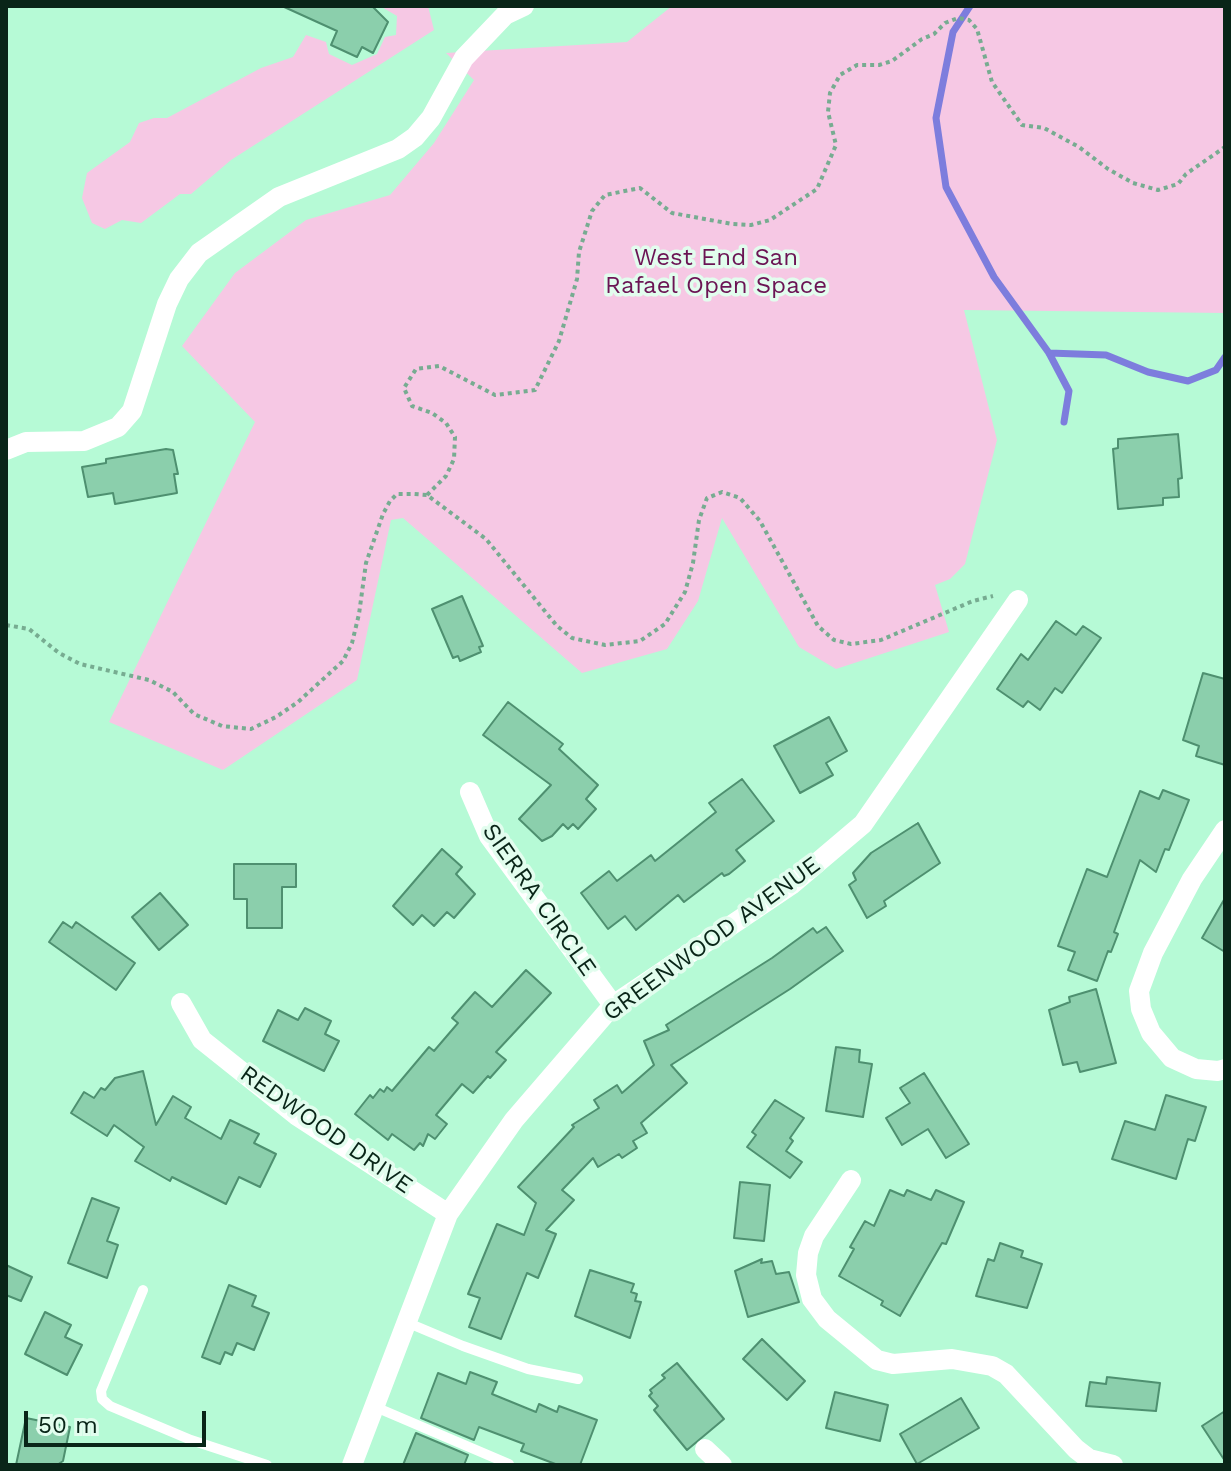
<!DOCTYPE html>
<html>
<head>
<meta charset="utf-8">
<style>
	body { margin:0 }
	#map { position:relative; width:1231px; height:1471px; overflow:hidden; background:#b6fad6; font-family:"Work Sans",sans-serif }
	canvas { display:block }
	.frame { position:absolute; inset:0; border:8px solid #092518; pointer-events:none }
	.scale { position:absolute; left:24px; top:1411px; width:182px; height:36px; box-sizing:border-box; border:4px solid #092518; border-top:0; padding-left:10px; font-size:24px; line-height:28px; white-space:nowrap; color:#092518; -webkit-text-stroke:6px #e2fdee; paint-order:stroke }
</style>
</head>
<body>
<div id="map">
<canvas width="1231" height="1471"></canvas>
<div class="frame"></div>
<div class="scale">50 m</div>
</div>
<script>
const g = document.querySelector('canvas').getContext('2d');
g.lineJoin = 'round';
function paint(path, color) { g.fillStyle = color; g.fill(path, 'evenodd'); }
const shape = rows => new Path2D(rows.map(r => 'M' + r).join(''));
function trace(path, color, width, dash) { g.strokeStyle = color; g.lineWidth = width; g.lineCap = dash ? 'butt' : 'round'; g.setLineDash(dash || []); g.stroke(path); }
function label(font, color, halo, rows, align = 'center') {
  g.font = font + ' "Work Sans",sans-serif'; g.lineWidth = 7; g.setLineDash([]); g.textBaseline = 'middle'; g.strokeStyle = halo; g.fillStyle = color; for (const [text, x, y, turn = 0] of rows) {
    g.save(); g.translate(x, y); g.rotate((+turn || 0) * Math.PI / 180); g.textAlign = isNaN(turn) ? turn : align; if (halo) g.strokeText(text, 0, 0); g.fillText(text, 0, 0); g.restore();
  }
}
const green = shape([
	[380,6,428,6,434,30,231,160,191,194,180,194,141,223,122,220,105,229,92,223,82,198,87,173,130,142,139,123,154,118,167,118,261,68,293,57,306,35,326,42,329,54,352,65,377,54,385,37,396,35,397,16],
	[672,6,1225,6,1225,313,964,310,997,440,965,564,950,579,935,585,949,632,836,669,799,647,722,518,698,601,667,649,582,673,403,518,391,520,357,680,223,770,109,722,255,422,182,346,235,273,306,220,390,195,434,143,474,80,446,53,627,42]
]);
const stream = shape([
	[970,6,953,32,936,118,946,187,994,277,1049,353,1069,391,1064,422],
	[1049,353,1106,355,1148,372,1188,381,1216,370,1225,357]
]);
const building = shape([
	[282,6,372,6,388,22,373,53,362,47,357,57,331,45,337,31,282,6],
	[1178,434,1182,478,1178,479,1179,497,1163,498,1163,505,1118,509,1113,449,1118,448,1118,439,1178,434],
	[166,449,173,450,178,474,174,474,177,493,115,504,113,493,88,497,82,467,106,463,106,459,166,449],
	[462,596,483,646,479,647,481,652,460,661,458,656,453,658,432,609,462,596],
	[1056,621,1076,635,1083,626,1101,638,1062,693,1055,688,1040,710,1028,701,1023,707,997,689,1021,654,1028,660,1056,621],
	[1203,673,1225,679,1225,765,1196,756,1199,746,1183,740,1203,673],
	[508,702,563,744,559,749,598,785,586,799,596,809,578,829,573,824,568,829,563,824,552,836,542,841,519,819,551,785,483,735,508,702],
	[829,717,847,751,826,763,833,775,800,793,774,746,829,717],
	[742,779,774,821,736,850,745,861,729,874,724,876,722,873,684,902,678,895,636,930,625,916,608,929,581,893,609,871,617,881,651,855,655,861,716,812,709,803,742,779],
	[1163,790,1189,800,1169,850,1165,849,1156,872,1140,860,1114,932,1118,934,1111,952,1108,951,1097,981,1068,970,1075,952,1058,946,1087,869,1107,877,1140,791,1159,799,1163,790],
	[918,823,940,863,884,901,886,906,867,918,849,885,856,880,853,873,871,853,918,823],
	[442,849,462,867,456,874,475,894,454,918,447,912,434,926,422,915,413,925,393,906,442,849],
	[234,864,296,864,296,887,282,887,282,928,247,928,247,899,234,899,234,864],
	[160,893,188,925,159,950,132,917,160,893],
	[1225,898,1225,952,1202,938,1225,898],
	[63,922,72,928,76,922,135,963,116,990,49,942,63,922],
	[826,927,843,951,790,989,671,1065,687,1083,641,1123,647,1133,633,1141,637,1148,622,1158,619,1154,598,1167,593,1158,562,1190,574,1200,546,1230,556,1234,538,1278,527,1273,501,1339,469,1327,480,1298,468,1294,497,1224,524,1235,536,1203,518,1187,574,1127,572,1125,599,1108,594,1100,617,1085,622,1093,654,1065,644,1041,669,1030,666,1025,772,958,813,928,817,933,826,927],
	[526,970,551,993,496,1052,506,1060,490,1078,488,1076,473,1093,462,1084,436,1115,447,1124,435,1139,428,1134,423,1146,420,1143,414,1150,392,1134,388,1140,355,1114,370,1095,373,1098,380,1089,384,1092,387,1087,392,1091,429,1047,434,1051,458,1023,452,1018,475,992,492,1007,526,970],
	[1096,989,1116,1063,1080,1072,1077,1062,1063,1065,1049,1010,1070,1002,1069,997,1096,989],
	[305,1008,331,1021,325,1034,339,1041,324,1071,263,1041,278,1010,298,1020,305,1008],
	[836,1047,860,1050,859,1062,872,1064,863,1117,826,1111,836,1047],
	[143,1071,156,1125,173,1096,191,1107,185,1118,221,1139,230,1120,259,1134,254,1143,276,1154,260,1187,239,1177,226,1204,172,1177,170,1181,135,1161,144,1147,114,1125,107,1136,71,1113,84,1092,94,1098,101,1088,105,1090,115,1078,143,1071],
	[924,1073,969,1144,946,1158,928,1129,902,1145,886,1118,910,1103,900,1088,924,1073],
	[1166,1095,1206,1107,1195,1141,1188,1139,1176,1179,1112,1159,1125,1121,1155,1130,1166,1095],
	[775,1100,804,1118,790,1138,793,1141,786,1151,802,1162,790,1178,747,1147,756,1135,752,1132,775,1100],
	[740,1182,770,1185,764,1241,734,1238,740,1182],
	[890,1190,904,1196,907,1190,931,1200,936,1190,964,1202,946,1244,942,1243,900,1316,881,1305,883,1301,839,1276,854,1249,850,1247,865,1221,874,1226,890,1190],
	[92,1198,119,1208,107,1241,118,1245,107,1278,68,1263,92,1198],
	[1000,1243,1023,1251,1021,1257,1042,1264,1027,1308,976,1296,988,1259,994,1261,1000,1243],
	[762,1259,761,1263,772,1261,776,1274,789,1272,799,1302,748,1317,735,1271,762,1259],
	[6,1265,32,1277,21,1301,6,1295,6,1265],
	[590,1270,634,1284,631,1292,637,1294,635,1301,641,1302,630,1338,575,1316,590,1270],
	[229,1285,256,1296,252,1306,269,1313,254,1350,237,1343,232,1355,225,1352,220,1364,202,1357,229,1285],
	[45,1312,71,1325,65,1337,82,1345,67,1375,25,1354,45,1312],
	[762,1339,805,1381,787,1400,743,1359,762,1339],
	[677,1363,724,1419,687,1450,654,1410,658,1406,649,1396,652,1393,650,1390,665,1378,662,1375,677,1363],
	[470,1372,497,1382,492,1394,536,1412,539,1404,557,1412,559,1406,597,1420,580,1465,558,1465,521,1451,524,1444,479,1427,474,1440,421,1418,438,1373,466,1384,470,1372],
	[1107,1377,1160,1383,1156,1411,1086,1406,1090,1382,1106,1384,1107,1377],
	[835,1392,888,1405,880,1441,826,1428,835,1392],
	[961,1398,979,1428,917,1464,900,1434,961,1398],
	[1225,1411,1225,1461,1202,1426,1225,1411],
	[26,1418,70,1427,63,1461,57,1465,16,1465,26,1418],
	[416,1433,468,1455,464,1465,403,1465,416,1433]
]);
const path = shape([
	[427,495,446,476,454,459,455,437,446,423,432,413,412,406,404,388,416,369,439,366,495,395,535,390,559,341,577,279,579,252,592,211,605,195,640,188,672,213,732,224,751,225,770,220,817,189,836,145,828,112,830,93,840,75,857,65,879,65,892,61,922,39,934,34,945,23,958,18,969,20,977,29,992,82,1022,125,1044,128,1079,147,1108,169,1133,183,1158,190,1178,184,1186,174,1225,147],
	[6,625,29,629,59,653,80,664,149,680,173,692,194,714,222,726,251,729,276,717,298,702,343,661,352,643,359,614,366,563,383,514,390,501,397,494,414,494,427,495,486,539,557,626,572,638,605,645,640,641,665,624,685,592,693,563,699,520,707,498,722,492,740,498,760,521,818,626,834,640,851,644,881,640,973,601,993,596]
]);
const service = shape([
	[143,1290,101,1391,102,1399,110,1406,191,1440,267,1465],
	[406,1322,463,1346,528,1369,578,1379],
	[373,1406,509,1464]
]);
const minor = shape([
	[6,450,26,442,84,441,118,427,132,411,167,304,179,279,199,253,279,197,398,149,415,137,431,118,464,58,505,15,524,6],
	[470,792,489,836,613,1005],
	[1225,830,1192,879,1153,953,1139,991,1141,1009,1151,1033,1172,1058,1196,1069,1218,1071,1225,1069],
	[181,1003,202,1040,296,1115,448,1214],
	[851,1180,814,1236,808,1253,806,1275,812,1299,827,1319,877,1360,893,1364,952,1359,992,1366,1006,1374,1076,1449,1089,1459,1113,1465],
	[705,1449,722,1465],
	[352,1465,448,1214,514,1120,613,1005,791,885,863,824,1018,600]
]);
const parkNames = [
	["West End San",716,258],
	["Rafael Open Space",716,286]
];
const streetNames = [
	["SIERRA CIRCLE",539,900,55],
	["GREENWOOD AVENUE",712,939,-36],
	["REDWOOD DRIVE",326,1130,35]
];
paint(green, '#f6c8e4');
trace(stream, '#7d7ddd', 7);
paint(building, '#8bcfac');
trace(building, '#4e9070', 2);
trace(path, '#77ac91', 4, [4, 4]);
trace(service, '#fff', 10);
trace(minor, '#fff', 20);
label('24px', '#6b1454', '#e2fdee', parkNames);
label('24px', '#092518', '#e2fdee', streetNames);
</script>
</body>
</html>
